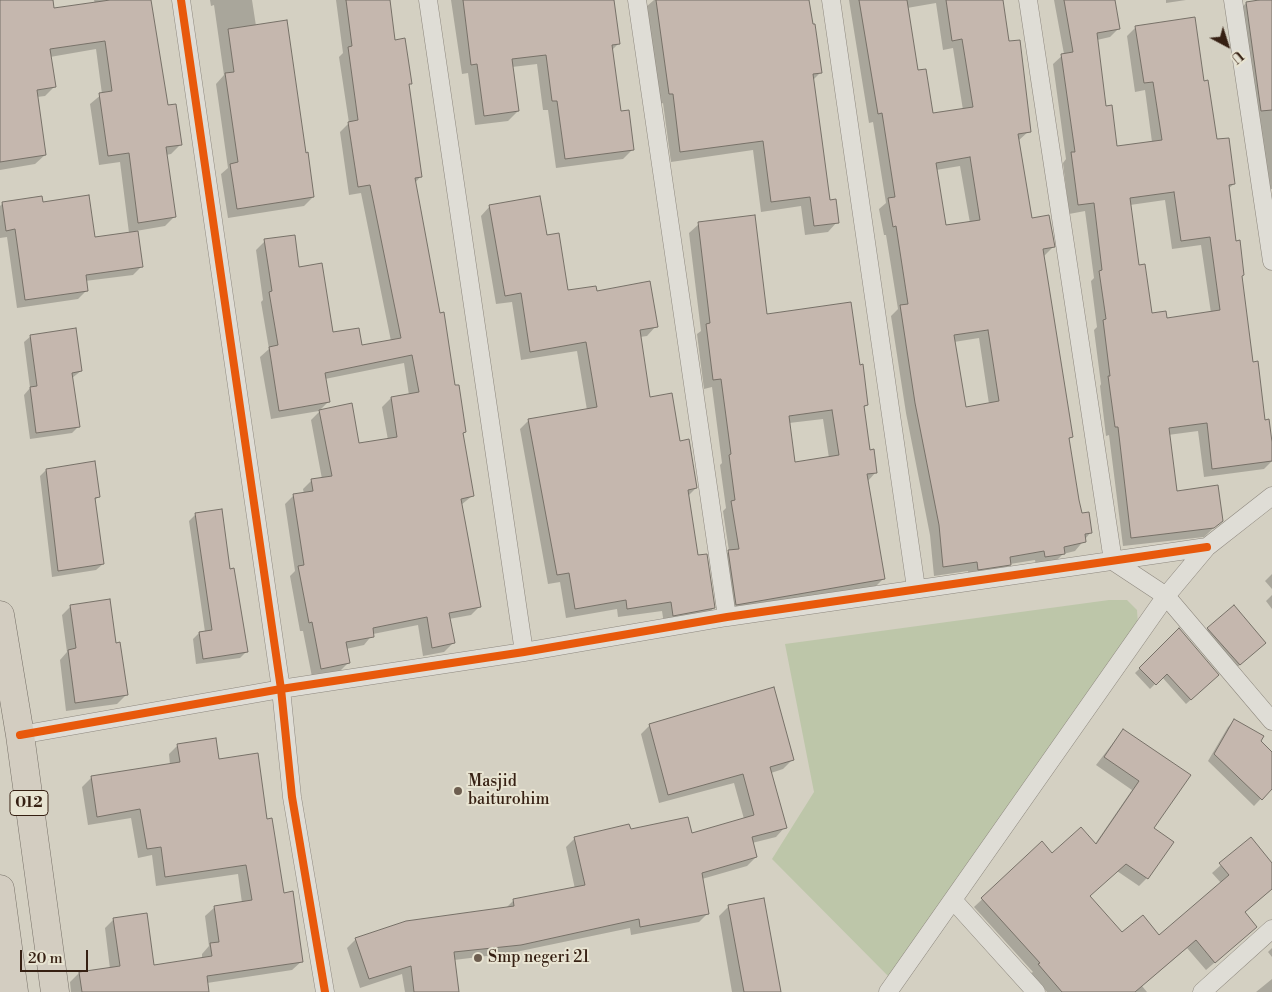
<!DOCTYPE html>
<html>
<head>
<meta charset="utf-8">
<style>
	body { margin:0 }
	#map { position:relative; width:1272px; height:992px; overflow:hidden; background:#d4d0c2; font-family:"Libre Bodoni",serif }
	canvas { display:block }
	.north { position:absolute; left:1202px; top:20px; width:50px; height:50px; -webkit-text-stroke:4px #e8e4d2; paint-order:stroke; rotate:140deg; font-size:14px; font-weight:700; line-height:20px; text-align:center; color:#362013 }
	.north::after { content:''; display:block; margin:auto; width:18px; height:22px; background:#362013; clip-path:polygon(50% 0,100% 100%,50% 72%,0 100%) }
	.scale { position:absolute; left:20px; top:950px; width:68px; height:22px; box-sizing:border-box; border:2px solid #362013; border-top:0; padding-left:6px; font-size:15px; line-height:18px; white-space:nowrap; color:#362013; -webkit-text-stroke:4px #e8e4d2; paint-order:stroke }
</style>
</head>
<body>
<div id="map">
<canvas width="1272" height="992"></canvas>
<div class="north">U</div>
<div class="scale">20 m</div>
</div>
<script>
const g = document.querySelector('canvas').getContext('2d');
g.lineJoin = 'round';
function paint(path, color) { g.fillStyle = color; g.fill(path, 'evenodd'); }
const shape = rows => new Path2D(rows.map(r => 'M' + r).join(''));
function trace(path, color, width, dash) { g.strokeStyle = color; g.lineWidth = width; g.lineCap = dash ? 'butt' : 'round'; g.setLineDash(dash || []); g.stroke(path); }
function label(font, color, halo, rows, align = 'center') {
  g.font = font + ' "Libre Bodoni",serif'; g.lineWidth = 4; g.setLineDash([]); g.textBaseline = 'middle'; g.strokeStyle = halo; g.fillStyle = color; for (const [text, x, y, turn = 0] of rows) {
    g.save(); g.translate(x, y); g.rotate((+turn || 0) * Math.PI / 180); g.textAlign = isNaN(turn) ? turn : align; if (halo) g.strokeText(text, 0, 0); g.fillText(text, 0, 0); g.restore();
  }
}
const green = shape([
	[1109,600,1127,600,1137,610,1138,625,891,979,772,859,814,792,785,644]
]);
const shadow = shape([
	[0,0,52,0,53,10,95,4,94,0,150,0,167,107,180,145,171,154,166,155,174,217,165,226,136,231,141,267,133,275,85,281,87,290,78,299,17,308,7,237,0,238,0,206,3,203,42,203,94,238,129,233,120,162,99,165,90,104,102,94,96,49,50,57,54,87,45,96,37,97,45,155,35,164,0,170],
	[210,0,252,0,256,26,305,154,313,197,304,206,228,218,221,174,228,168,216,84,224,75,214,5,211,6],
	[336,0,388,0,394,41,411,83,408,86,421,176,415,183,439,314,465,432,462,434,472,496,461,505,480,606,471,615,449,619,453,643,444,652,423,656,418,625,373,634,364,645,346,649,348,663,339,672,312,677,303,631,300,631,290,576,295,571,285,504,294,495,304,494,303,489,312,480,322,479,311,420,320,411,358,444,388,440,382,407,391,398,409,395,404,363,325,379,328,402,319,411,271,419,260,357,269,349,261,302,263,300,256,250,265,241,298,268,332,333,361,346,391,341,361,193,349,195,340,132,349,123,339,57,343,53],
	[451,0,612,0,618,44,611,51,620,113,633,149,623,159,556,168,548,110,543,110,537,64,512,67,518,111,508,121,475,125,468,73,462,74],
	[654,0,808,0,821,72,813,80,829,202,837,222,828,232,805,235,801,206,761,212,753,150,671,162,663,103,660,104,646,7],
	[849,0,1001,0,1008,43,1029,131,1018,141,1031,219,1053,247,1044,256,1071,437,1068,441,1081,514,1091,532,1075,551,1063,554,1054,563,1036,566,1035,560,1010,564,1000,574,969,578,968,571,934,576,930,535,906,413,891,316,898,309,886,235,884,235,879,209,886,203,873,122,869,123],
	[936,3,943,50,953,48,963,110,932,115,917,72,907,8],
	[960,166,970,223,945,227,936,170],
	[979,338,989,404,965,408,954,342],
	[1054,0,1114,0,1119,28,1110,37,1097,40,1105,107,1116,147,1152,142,1145,90,1135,92,1127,36,1136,27,1203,82,1216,141,1234,184,1228,189,1252,364,1272,452,1272,461,1264,469,1204,477,1198,431,1168,435,1176,492,1221,521,1204,537,1123,546,1109,435,1106,436,1100,386,1101,384,1094,330,1097,327,1091,281,1094,278,1085,211,1069,214,1063,163,1066,159,1053,64,1064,54],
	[1165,200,1172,249,1201,245,1211,313,1165,319,1151,314,1138,267,1130,205],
	[1166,0,1186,0,1166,3],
	[1272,0,1272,189,1265,190,1237,13,1246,3],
	[490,206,546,236,567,292,596,292,656,326,647,336,640,337,649,398,679,442,696,488,688,496,696,556,714,608,704,617,664,624,662,611,618,617,617,609,566,618,560,582,548,584,520,429,529,420,587,410,577,351,521,360,512,302,496,304,481,216],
	[699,224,766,315,859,366,867,405,863,408,869,451,876,472,867,482,883,579,874,588,727,613,719,561,729,551,723,511,726,508,720,465,722,463,712,387,704,389,697,334,701,331,689,233],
	[823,419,829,458,794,463,789,423],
	[31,336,81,371,72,378,79,426,72,433,30,439,24,395,30,388,24,342],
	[46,470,99,496,94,501,103,564,96,570,52,577,40,476],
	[195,515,229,570,246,652,240,658,196,664,193,639,199,633,205,632,189,521],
	[1272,574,1272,589,1265,581],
	[1272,595,1272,609,1266,601],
	[71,606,114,644,126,695,117,704,66,711,60,660,67,652,62,615],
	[1208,629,1258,649,1233,671,1201,635],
	[1179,630,1213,680,1186,704,1162,677,1150,689,1135,673],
	[1234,721,1272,753,1272,787,1254,806,1208,761,1228,727],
	[650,725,792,760,783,769,771,773,785,827,776,837,752,843,756,857,747,866,702,879,708,913,699,922,631,935,630,928,511,953,454,960,458,992,405,992,402,974,360,988,347,948,356,939,506,908,514,900,575,889,566,847,575,838,630,831,691,834,744,819,734,783,659,803,641,734],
	[1123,730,1189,775,1152,828,1147,878,1139,886,1117,871,1089,896,1122,934,1159,936,1222,884,1212,873,1250,839,1272,865,1272,889,1244,913,1256,927,1206,970,1187,948,1142,986,1147,992,1047,992,1031,973,1033,972,974,907,1042,843,1052,855,1095,844,1132,790,1096,765],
	[178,745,218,760,266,820,282,894,302,961,292,970,207,983,208,992,71,992,70,982,79,973,110,969,105,928,114,919,153,967,202,959,202,954,209,946,205,916,215,907,242,903,238,874,156,886,152,855,138,858,131,818,88,825,82,787,91,778,170,765,169,754],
	[729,906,778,992,732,992,719,916],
	[1272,948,1272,957,1268,952],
	[1272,979,1272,992,1256,992]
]);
const building = shape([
	[0,0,53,0,54,8,110,0,151,0,168,105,176,104,182,145,166,147,176,217,138,223,129,153,108,156,99,93,112,91,105,41,50,49,56,87,37,90,46,155,0,162,0,0],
	[346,0,390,0,395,40,405,38,412,84,409,84,422,177,415,178,440,313,444,312,455,385,459,385,466,432,463,433,474,496,461,499,481,607,449,613,455,643,432,648,427,617,373,628,374,637,346,642,350,663,321,669,312,622,309,623,298,566,304,565,293,494,313,491,311,479,332,476,319,410,352,403,359,443,397,437,391,397,419,392,412,355,325,373,330,402,279,411,269,347,278,345,269,292,272,291,264,239,295,235,299,267,322,263,333,332,359,328,362,345,401,338,370,185,358,187,348,122,358,120,348,47,352,46,346,0],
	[463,0,614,0,620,44,612,45,621,111,629,110,634,150,565,159,557,101,552,101,546,55,512,59,519,111,484,116,477,64,471,65,463,0],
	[656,0,809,0,813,24,815,24,822,73,813,74,822,140,830,200,836,199,839,223,814,226,810,197,771,202,763,141,680,152,673,94,669,94,656,0],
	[859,0,907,0,918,70,926,69,933,113,973,107,962,39,952,41,946,0,1003,0,1009,41,1020,40,1031,132,1018,134,1032,218,1049,215,1055,247,1043,249,1073,437,1069,438,1079,500,1082,513,1089,512,1092,533,1085,534,1086,542,1064,547,1065,554,1045,557,1044,551,1010,557,1011,565,978,570,977,562,943,567,939,525,915,403,900,305,908,304,896,226,893,227,888,198,895,197,882,113,878,114,859,0],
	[970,157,980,220,946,225,936,163,970,157],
	[988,330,999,401,966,407,954,335,988,330],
	[1064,0,1115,0,1120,29,1097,33,1106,106,1112,105,1117,146,1162,140,1153,82,1144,83,1135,26,1195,17,1204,81,1208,80,1217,139,1229,138,1235,184,1229,185,1236,241,1240,240,1244,275,1242,276,1253,362,1258,361,1265,420,1269,419,1272,442,1272,461,1212,469,1207,423,1169,428,1177,491,1218,485,1223,521,1214,528,1131,538,1118,427,1115,427,1108,376,1110,376,1103,320,1106,319,1099,271,1102,270,1094,203,1078,205,1071,152,1075,152,1061,54,1073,52,1064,0],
	[1174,192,1181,241,1210,237,1220,310,1167,318,1166,311,1152,313,1145,264,1139,265,1130,198,1174,192],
	[1259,0,1272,0,1272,110,1261,111,1246,2,1259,0],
	[287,20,306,153,308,152,314,197,237,209,230,164,238,162,225,73,234,72,228,29,287,20],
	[89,195,95,237,138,231,143,267,86,275,88,291,25,300,15,229,6,231,2,202,42,196,43,202,89,195],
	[540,196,547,235,559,233,568,290,596,286,597,291,650,281,658,327,640,330,650,397,672,393,680,441,689,439,697,488,688,490,698,555,707,554,715,608,673,616,671,602,627,609,626,600,575,609,569,573,557,575,528,419,597,407,586,342,530,352,521,293,505,296,489,205,540,196],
	[755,215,767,314,851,302,860,365,863,364,868,405,864,406,870,450,874,449,877,473,867,474,885,579,736,605,728,550,739,549,731,501,735,500,729,455,731,454,721,379,713,380,706,324,710,323,698,222,755,215],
	[832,410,839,455,795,462,789,416,832,410],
	[76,328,82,371,72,373,80,427,36,433,30,387,37,386,30,335,76,328],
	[95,461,100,497,95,498,104,564,58,571,46,469,95,461],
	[222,509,230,569,234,568,248,652,203,659,199,632,212,630,195,513,222,509],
	[110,599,116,643,120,642,128,695,75,703,68,650,76,648,70,605,110,599],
	[1234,605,1266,643,1240,665,1207,628,1234,605],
	[1179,628,1219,675,1191,700,1167,674,1156,685,1139,668,1179,628],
	[774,687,794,760,770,767,787,828,752,837,757,857,702,873,709,914,640,927,639,919,521,945,454,952,459,992,414,992,411,966,369,979,355,938,406,921,514,906,513,899,585,885,574,837,629,824,631,829,688,817,692,833,754,815,743,774,668,795,649,724,774,687],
	[1234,719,1264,736,1261,741,1272,752,1272,789,1262,800,1214,754,1234,719],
	[1123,729,1191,775,1154,828,1174,842,1148,879,1126,864,1090,896,1122,932,1143,915,1159,935,1229,875,1219,863,1251,837,1272,863,1272,889,1245,912,1257,927,1215,963,1196,940,1135,992,1062,992,1038,964,1040,963,981,898,1042,841,1052,853,1081,827,1096,844,1139,781,1104,757,1123,729],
	[216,738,219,759,258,753,267,819,272,818,284,893,293,891,303,962,207,976,209,992,82,992,79,972,120,966,113,918,147,913,154,965,212,956,210,943,219,942,214,906,252,900,246,865,165,877,161,847,147,849,140,809,97,817,91,776,180,762,177,744,216,738],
	[764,898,781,992,744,992,728,905,764,898]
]);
const minor = shape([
	[181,0,281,689,292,797,325,992],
	[428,0,524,652],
	[637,0,727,617],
	[831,0,916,588],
	[1028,0,1113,561,1166,596,1272,721],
	[1233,0,1272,261],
	[20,735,281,689,524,652,727,617,1207,547],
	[953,900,1036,992],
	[888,992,1166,596,1207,547,1272,496],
	[1202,992,1272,929]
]);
const primary = shape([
	[0,615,20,735,55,992],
	[0,889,14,992]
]);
const cycleway = shape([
	[181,0,281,689,292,797,325,992],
	[20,735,281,689,524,652,727,617,1207,547]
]);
const markers = [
	[458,791,5,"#6d5e50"],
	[478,958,5,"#6d5e50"]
];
const shields = [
	[29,803,38]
];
const shieldNames = [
	["012",29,803]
];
const poiNames = [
	["Masjid",468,782],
	["baiturohim",468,800],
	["Smp negeri 21",488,958]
];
paint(green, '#bdc6a9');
paint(shadow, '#0003');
paint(building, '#c5b7ae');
trace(building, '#777168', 1);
trace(minor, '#8e887f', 19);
trace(primary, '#777168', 29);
trace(minor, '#dfddd6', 18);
trace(primary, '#d3cdc1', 28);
trace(cycleway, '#e8590c', 8);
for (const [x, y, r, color] of markers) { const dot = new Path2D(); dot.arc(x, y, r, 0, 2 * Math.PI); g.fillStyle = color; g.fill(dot); trace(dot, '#e8e4d2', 2); }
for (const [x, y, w] of shields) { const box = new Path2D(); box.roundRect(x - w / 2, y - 12.5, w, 25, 4); g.fillStyle = '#e8e4d2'; g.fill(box); trace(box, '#362013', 1); }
label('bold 15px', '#362013', null, shieldNames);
label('16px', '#362013', '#e8e4d2', poiNames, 'left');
</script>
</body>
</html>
